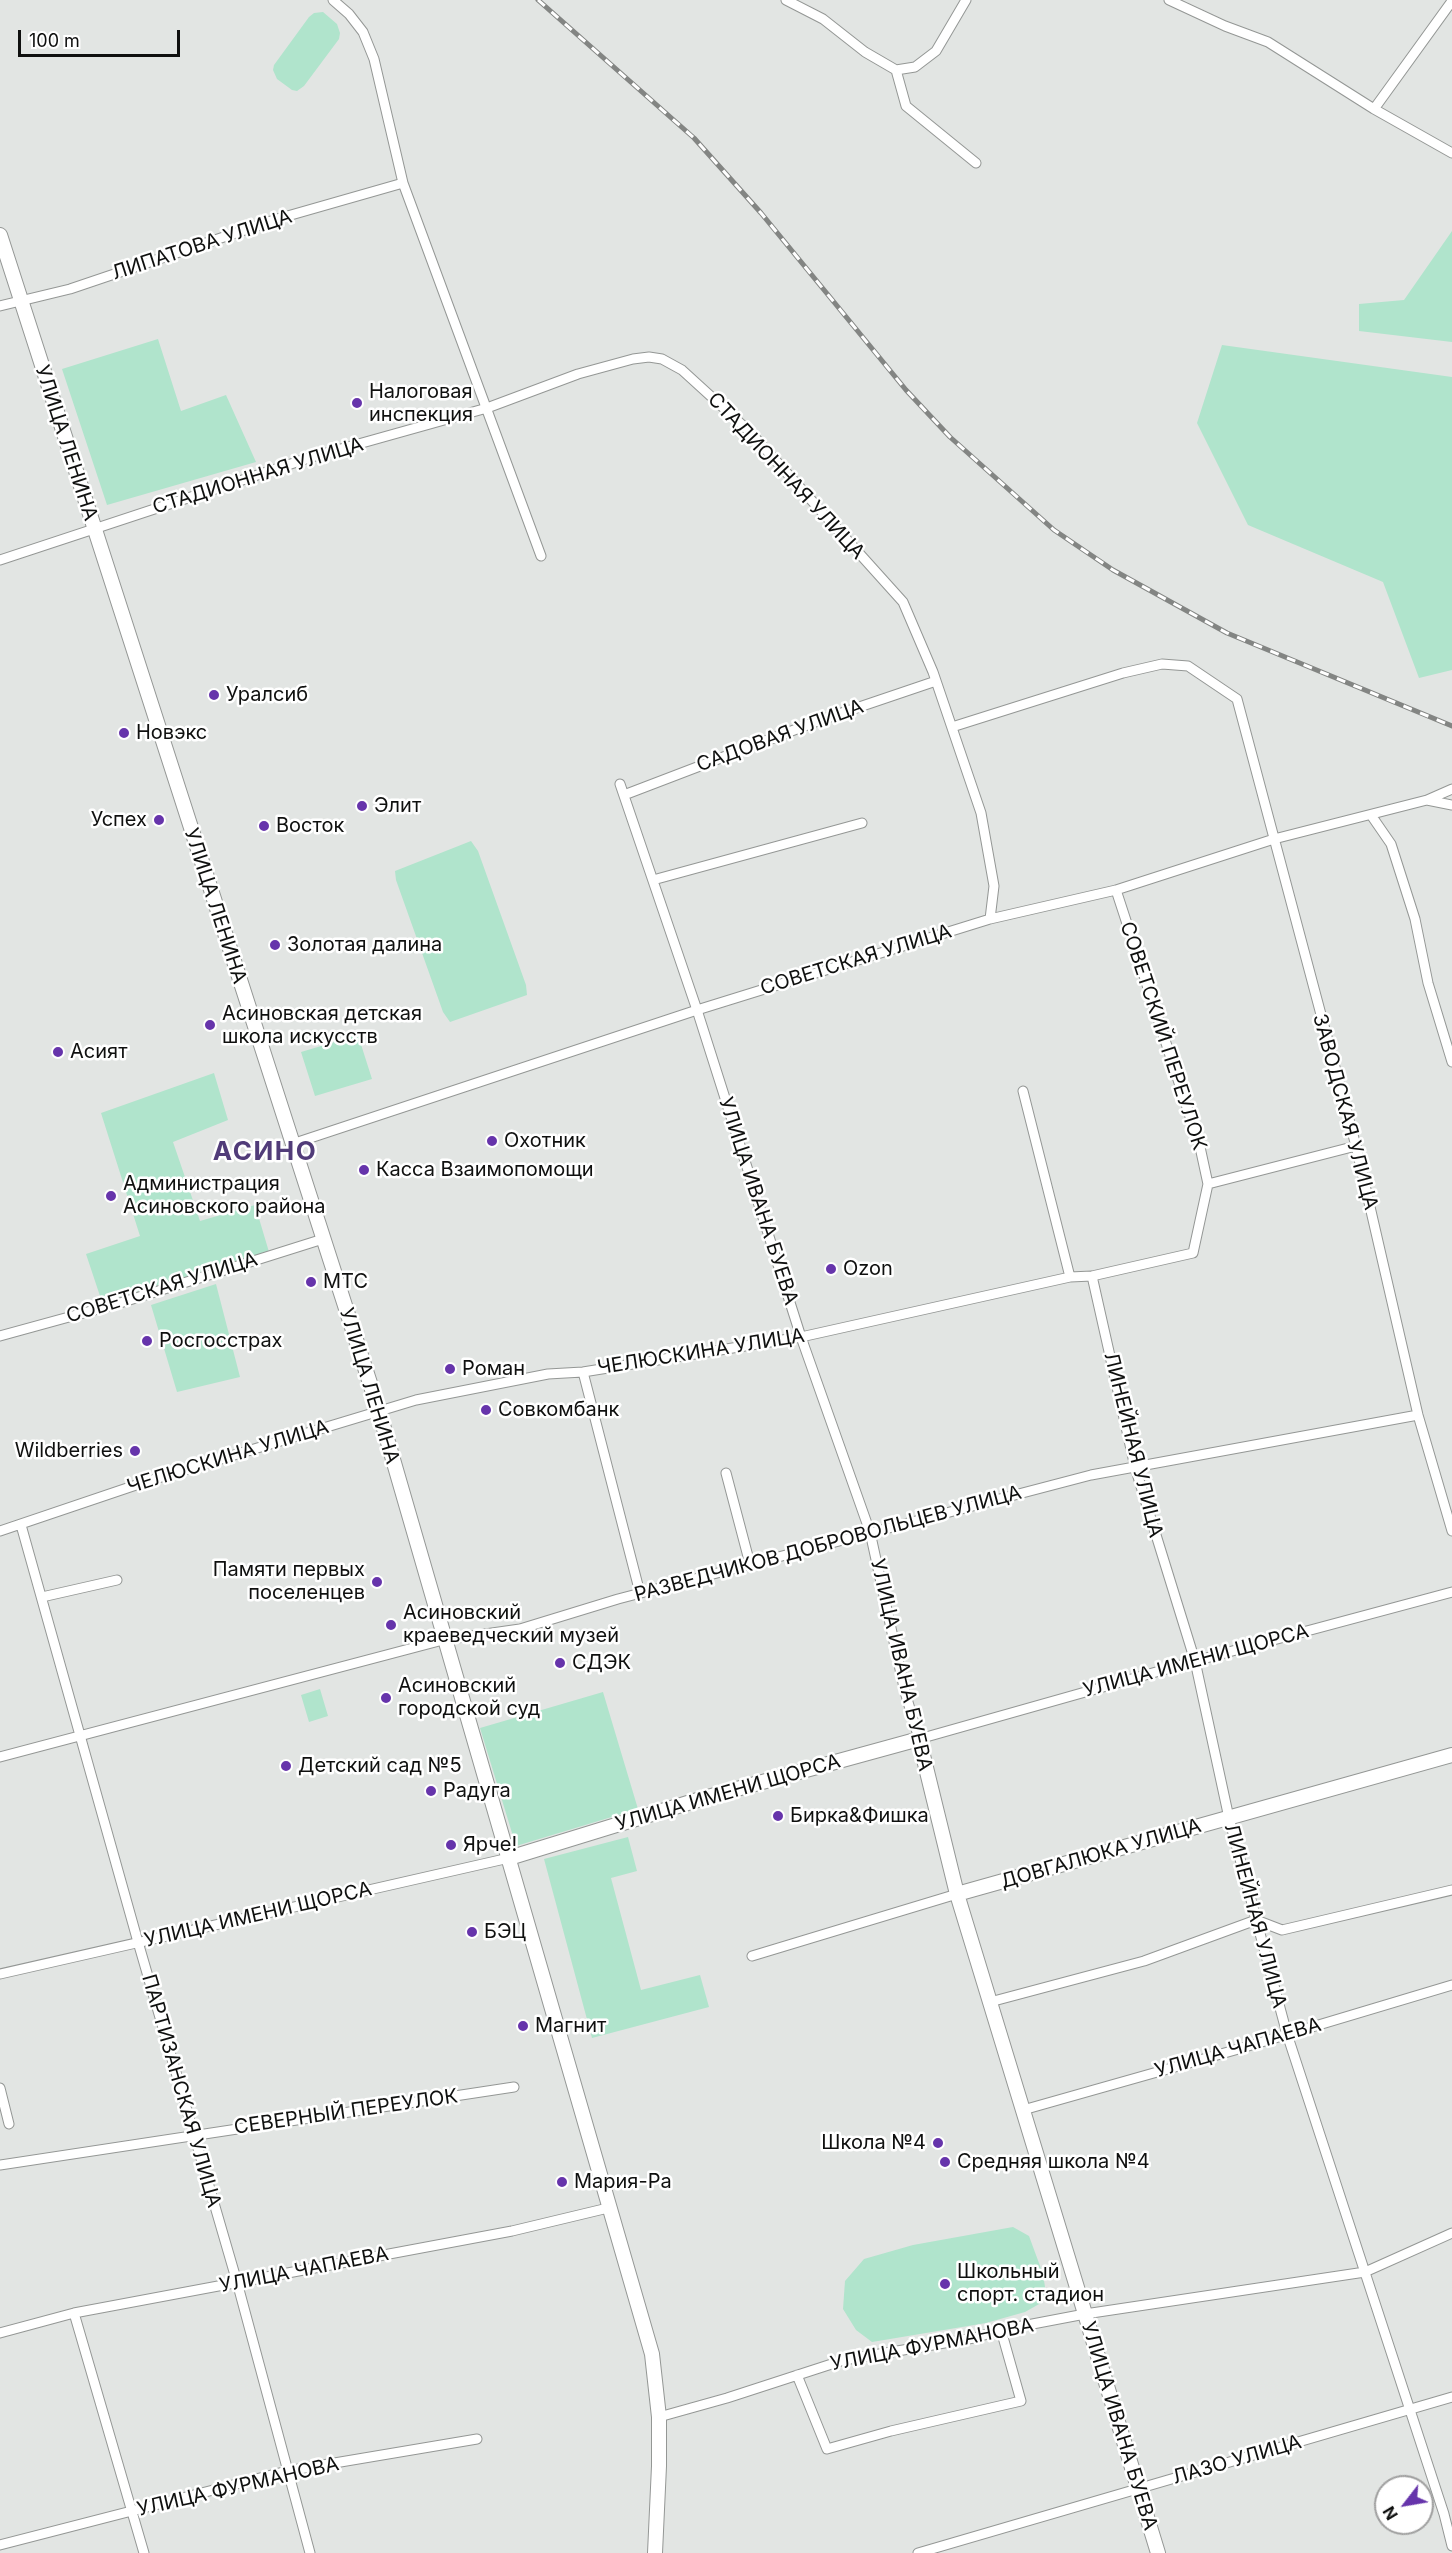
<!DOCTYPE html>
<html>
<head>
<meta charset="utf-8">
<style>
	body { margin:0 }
	#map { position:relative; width:1452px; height:2553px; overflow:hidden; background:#e2e5e3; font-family:Inter,sans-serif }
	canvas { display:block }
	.north { position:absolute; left:1374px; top:2475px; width:60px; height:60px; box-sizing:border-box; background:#fff; border:2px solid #9f9f9f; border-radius:50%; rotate:239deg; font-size:16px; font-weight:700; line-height:24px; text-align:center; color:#0f100f }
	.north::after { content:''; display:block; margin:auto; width:21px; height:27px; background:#6634ab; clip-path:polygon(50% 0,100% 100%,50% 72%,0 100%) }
	.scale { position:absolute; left:18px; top:30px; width:162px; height:27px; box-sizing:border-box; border:3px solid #0f100f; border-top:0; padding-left:8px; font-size:18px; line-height:21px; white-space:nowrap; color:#0f100f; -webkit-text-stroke:4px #fff; paint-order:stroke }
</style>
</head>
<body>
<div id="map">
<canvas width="1452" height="2553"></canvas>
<div class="north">N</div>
<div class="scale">100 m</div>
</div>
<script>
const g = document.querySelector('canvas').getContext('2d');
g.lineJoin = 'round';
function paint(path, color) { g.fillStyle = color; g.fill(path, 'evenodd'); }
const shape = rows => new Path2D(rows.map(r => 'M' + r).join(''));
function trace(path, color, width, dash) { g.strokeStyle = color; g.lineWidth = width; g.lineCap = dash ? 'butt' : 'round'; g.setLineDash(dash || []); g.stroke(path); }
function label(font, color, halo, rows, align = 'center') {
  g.font = font + ' Inter,sans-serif'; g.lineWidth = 5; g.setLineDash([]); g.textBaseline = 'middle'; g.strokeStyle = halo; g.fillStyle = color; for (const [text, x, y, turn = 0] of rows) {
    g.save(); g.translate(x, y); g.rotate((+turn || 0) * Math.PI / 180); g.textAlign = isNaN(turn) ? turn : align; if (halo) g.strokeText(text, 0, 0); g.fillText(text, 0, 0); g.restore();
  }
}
const green = shape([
	[323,12,337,24,340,33,339,39,304,86,297,91,292,90,277,79,273,70,274,65,309,17,314,13],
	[1452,231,1452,342,1359,331,1359,304,1404,300],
	[158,339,181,411,226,395,256,462,107,505,62,369],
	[1222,345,1452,377,1452,670,1419,678,1383,582,1248,525,1197,423],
	[471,841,478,851,526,985,527,995,450,1022,443,1012,396,880,395,871],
	[358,1035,372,1079,315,1096,301,1052],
	[214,1073,228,1120,173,1142,200,1221,255,1205,269,1252,102,1302,86,1254,140,1236,101,1113],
	[216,1284,240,1377,177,1392,151,1305],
	[320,1689,328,1716,309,1722,301,1695],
	[603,1692,638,1809,516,1846,480,1728],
	[628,1837,637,1871,611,1878,641,1990,700,1975,709,2007,592,2038,544,1859],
	[1013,2227,1029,2236,1043,2274,1045,2287,1045,2296,1041,2303,1025,2312,986,2323,872,2342,856,2330,843,2309,845,2281,864,2259,913,2245]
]);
const street = shape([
	[333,0,349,14,363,32,374,59,403,183,541,556],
	[786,0,823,19,865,52,896,70,906,106,976,163],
	[1169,0,1225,26,1268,42,1374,109,1452,153],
	[896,70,915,67,936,51,966,0],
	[1374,109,1452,1],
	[0,306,70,289,277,219,403,183],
	[0,560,312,457,487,408,578,374,633,359,649,357,662,359,682,370,750,432,903,602,933,672,981,813,994,886,990,919],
	[952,727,1123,673,1162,664,1188,666,1237,699,1356,1146,1418,1415,1452,1531],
	[620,784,697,1010,801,1337,870,1532,905,1692,919,1739,1195,1661,1452,1592],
	[624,795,815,722,936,681],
	[1427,800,1452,805],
	[1371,815,1391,844,1415,919,1428,983,1452,1062],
	[653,880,862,823],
	[1116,890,1200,1147,1208,1184],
	[1023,1091,1070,1277],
	[292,1144,697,1010,990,919,1116,890,1274,839,1427,800,1452,789],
	[1092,1276,1135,1467,1195,1661,1229,1818,1287,2034,1444,2514,1452,2546],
	[0,1336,120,1303,323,1239],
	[583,1372,640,1593],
	[726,1473,750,1564],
	[21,1525,138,1942,237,2282,310,2553],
	[0,1531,145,1482,416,1400,548,1374,583,1372,801,1337,1070,1277,1092,1276,1193,1253,1208,1184,1356,1146],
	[42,1597,117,1580],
	[0,1757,443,1640,520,1629,618,1599,1091,1475,1418,1415],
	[752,1956,957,1894],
	[0,1974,509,1858],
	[990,2002,1144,1961,1256,1920,1282,1930,1452,1890],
	[0,2088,9,2124],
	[1023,2110,1235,2050,1452,1985],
	[0,2165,514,2087],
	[74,2313,144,2553],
	[0,2333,74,2313,512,2231,608,2208],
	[797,2375,827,2449,891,2431,1021,2401,1001,2330],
	[659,2417,727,2398,844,2360,974,2338,1001,2330,1085,2314,1365,2272,1452,2233],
	[0,2545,287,2471,477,2439],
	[918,2553,1452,2397]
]);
const secondary = shape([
	[0,235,379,1411,652,2354,659,2417,659,2466,655,2553],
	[509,1858,704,1798,919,1739,957,1894,1158,2553],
	[957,1894,1452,1755]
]);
const rail = shape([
	[538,0,694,138,761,213,906,390,950,437,1054,530,1113,570,1227,633,1452,726]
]);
const markers = [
	[357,403,6,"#6634ab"],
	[214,695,6,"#6634ab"],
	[124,733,6,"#6634ab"],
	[362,806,6,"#6634ab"],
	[159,820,6,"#6634ab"],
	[264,826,6,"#6634ab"],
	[275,945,6,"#6634ab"],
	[210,1025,6,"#6634ab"],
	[58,1052,6,"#6634ab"],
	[492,1141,6,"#6634ab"],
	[364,1170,6,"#6634ab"],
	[111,1196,6,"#6634ab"],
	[831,1269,6,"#6634ab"],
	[311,1282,6,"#6634ab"],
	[147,1341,6,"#6634ab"],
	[450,1369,6,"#6634ab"],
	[486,1410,6,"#6634ab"],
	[135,1451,6,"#6634ab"],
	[377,1582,6,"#6634ab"],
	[391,1625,6,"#6634ab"],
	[560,1663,6,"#6634ab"],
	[386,1698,6,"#6634ab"],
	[286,1766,6,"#6634ab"],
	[431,1791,6,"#6634ab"],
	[778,1816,6,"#6634ab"],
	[451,1845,6,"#6634ab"],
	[472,1932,6,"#6634ab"],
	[523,2026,6,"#6634ab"],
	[938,2143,6,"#6634ab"],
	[945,2162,6,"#6634ab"],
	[562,2182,6,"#6634ab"],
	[945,2284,6,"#6634ab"]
];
const streetNames = [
	["ЛИПАТОВА УЛИЦА",202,245,-18],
	["УЛИЦА ЛЕНИНА",66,443,72],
	["СТАДИОННАЯ УЛИЦА",258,476,-17],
	["СТАДИОННАЯ УЛИЦА",786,476,47],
	["САДОВАЯ УЛИЦА",780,736,-20],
	["УЛИЦА ЛЕНИНА",215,906,72],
	["СОВЕТСКАЯ УЛИЦА",856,960,-17],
	["СОВЕТСКИЙ ПЕРЕУЛОК",1163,1036,72],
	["ЗАВОДСКАЯ УЛИЦА",1345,1112,75],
	["УЛИЦА ИВАНА БУЕВА",758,1201,72],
	["СОВЕТСКАЯ УЛИЦА",162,1288,-17],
	["ЧЕЛЮСКИНА УЛИЦА",701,1352,-9],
	["УЛИЦА ЛЕНИНА",369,1386,73],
	["ЛИНЕЙНАЯ УЛИЦА",1133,1445,76],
	["ЧЕЛЮСКИНА УЛИЦА",228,1457,-17],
	["РАЗВЕДЧИКОВ ДОБРОВОЛЬЦЕВ УЛИЦА",828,1544,-15],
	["УЛИЦА ИМЕНИ ЩОРСА",1196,1661,-15],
	["УЛИЦА ИВАНА БУЕВА",901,1665,77],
	["УЛИЦА ИМЕНИ ЩОРСА",728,1793,-16],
	["ДОВГАЛЮКА УЛИЦА",1101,1854,-16],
	["УЛИЦА ИМЕНИ ЩОРСА",258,1915,-13],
	["ЛИНЕЙНАЯ УЛИЦА",1255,1916,75],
	["УЛИЦА ЧАПАЕВА",1238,2048,-16],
	["ПАРТИЗАНСКАЯ УЛИЦА",181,2091,74],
	["СЕВЕРНЫЙ ПЕРЕУЛОК",346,2112,-8],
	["УЛИЦА ЧАПАЕВА",304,2270,-11],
	["УЛИЦА ФУРМАНОВА",932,2345,-11],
	["УЛИЦА ИВАНА БУЕВА",1119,2426,73],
	["ЛАЗО УЛИЦА",1237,2460,-16],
	["УЛИЦА ФУРМАНОВА",238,2487,-13]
];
const poiNames = [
	["Налоговая",369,392],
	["инспекция",369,415],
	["Уралсиб",226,695],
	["Новэкс",136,733],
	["Элит",374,806],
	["Успех",147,820,"right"],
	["Восток",276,826],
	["Золотая далина",287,945],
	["Асиновская детская",222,1014],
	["школа искусств",222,1037],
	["Асият",70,1052],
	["Охотник",504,1141],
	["Касса Взаимопомощи",376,1170],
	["Администрация",123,1184],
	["Асиновского района",123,1207],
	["Ozon",843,1269],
	["МТС",323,1282],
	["Росгосстрах",159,1341],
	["Роман",462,1369],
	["Совкомбанк",498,1410],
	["Wildberries",123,1451,"right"],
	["Памяти первых",365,1570,"right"],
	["поселенцев",365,1593,"right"],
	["Асиновский",403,1613],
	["краеведческий музей",403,1636],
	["СДЭК",572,1663],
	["Асиновский",398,1686],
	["городской суд",398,1709],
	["Детский сад №5",298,1766],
	["Радуга",443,1791],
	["Бирка&Фишка",790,1816],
	["Ярче!",463,1845],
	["БЭЦ",484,1932],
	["Магнит",535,2026],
	["Школа №4",926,2143,"right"],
	["Средняя школа №4",957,2162],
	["Мария-Ра",574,2182],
	["Школьный",957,2272],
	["спорт. стадион",957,2295]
];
const districtNames = [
	["АСИНО",265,1152]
];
paint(green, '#b0e4cc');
trace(street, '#949795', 11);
trace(secondary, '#949795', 16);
trace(street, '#fff', 9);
trace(secondary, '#fff', 14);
trace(rail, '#838583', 5);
trace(rail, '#fff', 3, [9]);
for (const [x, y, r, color] of markers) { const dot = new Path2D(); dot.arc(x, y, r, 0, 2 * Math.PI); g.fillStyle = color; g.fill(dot); trace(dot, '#fff', 2); }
label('20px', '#0f100f', '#fff', streetNames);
label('20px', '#0f100f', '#fff', poiNames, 'left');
g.letterSpacing = '1.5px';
label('bold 26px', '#513c79', '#fff', districtNames);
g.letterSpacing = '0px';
</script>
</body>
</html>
